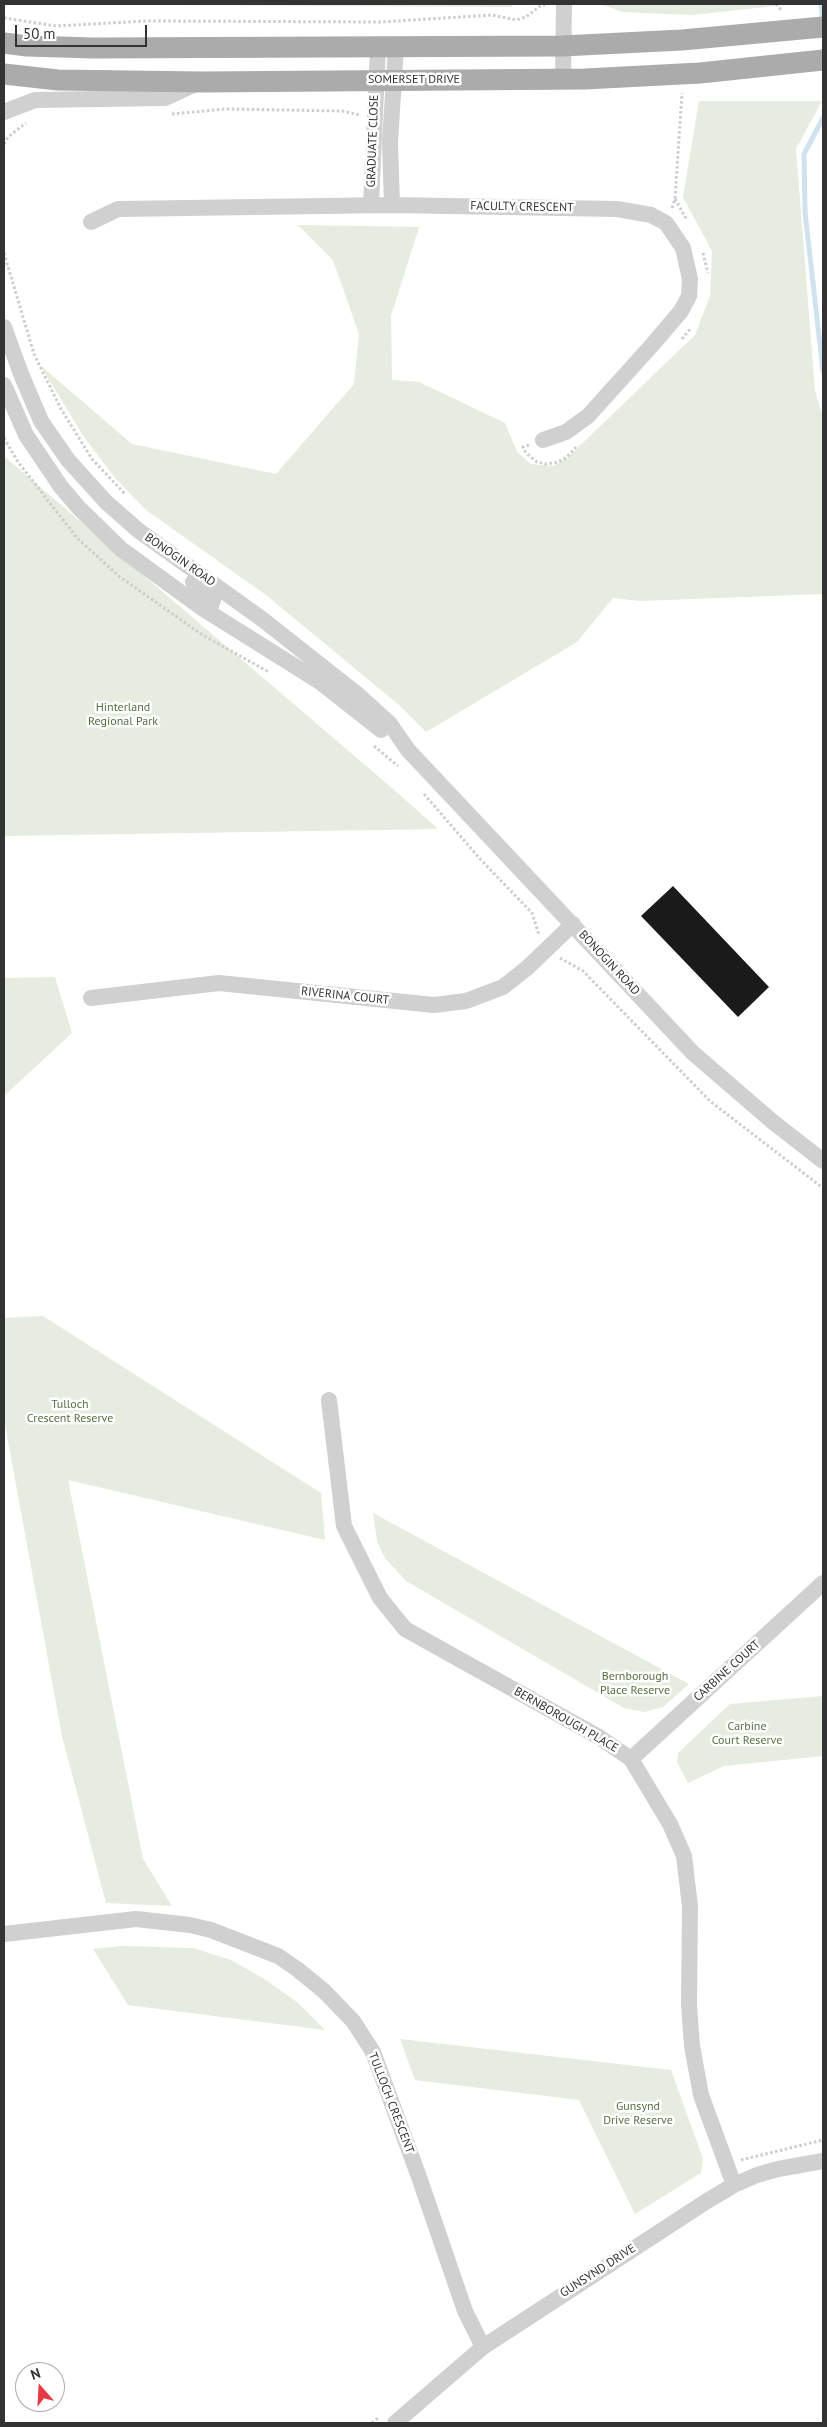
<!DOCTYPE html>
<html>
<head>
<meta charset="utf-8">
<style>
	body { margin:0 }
	#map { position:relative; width:827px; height:2427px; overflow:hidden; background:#fff; font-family:"PT Sans",sans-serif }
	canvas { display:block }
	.frame { position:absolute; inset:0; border:5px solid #333; pointer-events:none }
	.north { position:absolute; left:15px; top:2362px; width:50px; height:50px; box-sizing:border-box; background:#fff; border:1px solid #adadad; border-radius:50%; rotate:341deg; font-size:14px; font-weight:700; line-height:20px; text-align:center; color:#333 }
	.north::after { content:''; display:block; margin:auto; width:18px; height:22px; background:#e63946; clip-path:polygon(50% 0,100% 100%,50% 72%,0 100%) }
	.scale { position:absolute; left:15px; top:25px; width:132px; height:22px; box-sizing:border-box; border:2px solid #333; border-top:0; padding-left:6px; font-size:15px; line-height:18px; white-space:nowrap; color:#333; -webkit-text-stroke:4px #fff; paint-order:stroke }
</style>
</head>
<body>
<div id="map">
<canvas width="827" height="2427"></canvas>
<div class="frame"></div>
<div class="north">N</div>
<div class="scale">50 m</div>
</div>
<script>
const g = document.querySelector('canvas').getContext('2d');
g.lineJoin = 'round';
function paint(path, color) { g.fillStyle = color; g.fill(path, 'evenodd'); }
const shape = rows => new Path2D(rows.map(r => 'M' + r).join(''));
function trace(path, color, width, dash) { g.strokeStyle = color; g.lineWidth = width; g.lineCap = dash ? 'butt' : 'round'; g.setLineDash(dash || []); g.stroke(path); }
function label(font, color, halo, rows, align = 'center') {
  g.font = font + ' "PT Sans",sans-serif'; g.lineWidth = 5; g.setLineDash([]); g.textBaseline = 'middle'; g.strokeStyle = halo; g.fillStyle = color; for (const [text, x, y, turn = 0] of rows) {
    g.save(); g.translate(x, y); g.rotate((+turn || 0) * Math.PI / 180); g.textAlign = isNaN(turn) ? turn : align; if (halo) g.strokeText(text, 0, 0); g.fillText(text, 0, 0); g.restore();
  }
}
const green = shape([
	[4,4,513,4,511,7],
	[600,4,793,4,692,15,623,12],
	[699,101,822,101,796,149,815,391,823,417,823,594,640,601,613,598,577,642,426,732,399,705,266,595,146,510,115,478,84,437,40,365,132,444,276,474,354,384,359,334,333,260,298,225,419,227,391,316,392,380,419,382,505,423,517,452,531,464,553,466,567,458,695,335,710,296,712,251,683,197],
	[4,456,400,795,438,829,4,836],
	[55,977,72,1033,4,1096,4,978],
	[43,1316,321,1493,325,1540,68,1480,143,1859,172,1906,106,1903,62,1736,4,1419,4,1318],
	[373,1513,689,1684,663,1707,644,1712,624,1708,406,1581,385,1558,377,1541],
	[823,1696,823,1756,724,1766,688,1783,677,1762,678,1753,730,1704],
	[123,1946,193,1948,231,1960,266,1980,297,2002,325,2030,128,2005,93,1949],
	[400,2039,671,2070,703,2159,701,2173,635,2214,579,2100,415,2080]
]);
const stream = shape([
	[821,4,823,23],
	[823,118,804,154,805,212,823,371]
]);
const building = shape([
	[673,886,769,987,738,1017,641,916]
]);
const path = shape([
	[776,4,782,11],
	[4,18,56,26,147,21,381,22,492,15,516,20,526,17,540,6,545,5],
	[172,114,225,109,342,111,360,115],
	[4,144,8,137,26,123],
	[675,199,687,220],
	[672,208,675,199,682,93],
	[4,253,34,354,61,409,92,459,126,495],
	[703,253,708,273],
	[682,339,691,328],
	[4,438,18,462,77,538,120,577,204,636,269,672],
	[529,445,523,447,526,453,537,462,546,464,558,462,567,457,578,445],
	[374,746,398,766],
	[424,794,481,860,532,913,539,935],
	[560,958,583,971,711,1102,823,1188],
	[741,2160,823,2140],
	[372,2423,379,2417]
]);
const minor = shape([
	[563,79,564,4],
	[4,112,35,100,165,98,198,83],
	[371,205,378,47],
	[392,205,390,142,396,47],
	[91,222,118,209,392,205,617,209,651,215,666,223,683,248,690,279,689,296,681,311,653,344,588,416,566,432,543,440],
	[4,327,21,374,41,421,68,460,106,502,139,531,262,619,357,694,390,724,408,750,693,1053,773,1122,823,1161],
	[4,385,26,435,61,487,79,508,121,549,202,608,320,682,381,730],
	[193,582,210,594,213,600,209,612],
	[91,998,219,983,434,1005,466,1001,503,987,527,968,573,924],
	[329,1400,344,1526,380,1598,405,1629,599,1737,631,1759,670,1824,684,1856,690,1906,689,2005,692,2046,701,2095,734,2185],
	[631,1759,823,1583],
	[4,1934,136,1919,190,1925,211,1930,278,1956,297,1969,324,1991,353,2021,373,2052,419,2177,465,2311,483,2347],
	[395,2423,483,2347,707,2201,734,2185,757,2175,778,2169,823,2161]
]);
const major = shape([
	[4,43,27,46,93,48,562,46,682,40,823,27],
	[4,74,58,80,202,82,585,79,700,73,823,60]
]);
const streetNames = [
	["SOMERSET DRIVE",414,80],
	["GRADUATE CLOSE",373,141,-88],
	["FACULTY CRESCENT",522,207,1],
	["BONOGIN ROAD",180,560,35],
	["BONOGIN ROAD",609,963,47],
	["RIVERINA COURT",345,996,6],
	["CARBINE COURT",727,1671,-42],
	["BERNBOROUGH PLACE",566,1720,30],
	["TULLOCH CRESCENT",391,2103,69],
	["GUNSYND DRIVE",598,2271,-33]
];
const parkNames = [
	["Hinterland",123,708],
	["Regional Park",123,722],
	["Tulloch",70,1405],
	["Crescent Reserve",70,1419],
	["Bernborough",635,1677],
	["Place Reserve",635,1691],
	["Carbine",747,1727],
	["Court Reserve",747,1741],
	["Gunsynd",638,2107],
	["Drive Reserve",638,2121]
];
paint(green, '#e6ecdf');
trace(stream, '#cfe2ee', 5);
paint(building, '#1a1a1a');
trace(path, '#cdcdcd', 3, [2.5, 2.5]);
trace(minor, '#d0d0d0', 16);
trace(major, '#ababab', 21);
label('12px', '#333', '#fff', streetNames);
label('12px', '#56703f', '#fff', parkNames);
</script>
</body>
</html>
